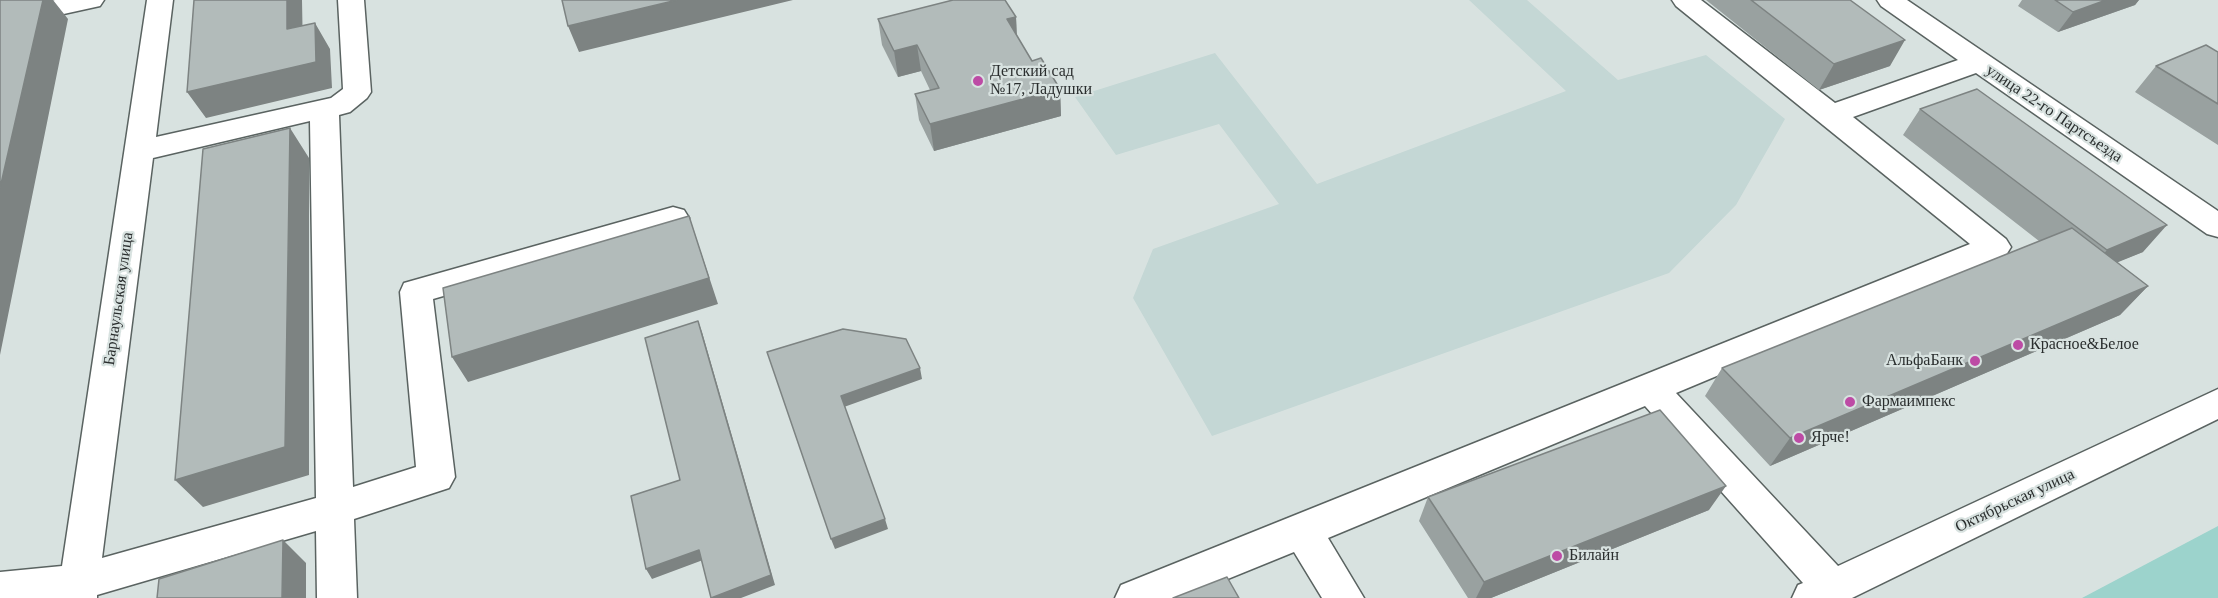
<!DOCTYPE html>
<html>
<head>
<meta charset="utf-8">
<style>
	body { margin:0 }
	canvas { display:block; background:#d8e2e0 }
</style>
</head>
<body>
<canvas width="2218" height="598"></canvas>
<script>
const g = document.querySelector('canvas').getContext('2d');
g.lineJoin = 'round';
function paint(path, color) { g.fillStyle = color; g.fill(path, 'evenodd'); }
const shape = rows => new Path2D(rows.map(r => 'M' + r).join(''));
function trace(path, color, width, dash) { g.strokeStyle = color; g.lineWidth = width; g.lineCap = dash ? 'butt' : 'round'; g.setLineDash(dash || []); g.stroke(path); }
function label(font, color, halo, rows, align = 'center') {
  g.font = font + ' Georgia,serif'; g.lineWidth = 4.5; g.setLineDash([]); g.textBaseline = 'middle'; g.strokeStyle = halo; g.fillStyle = color; for (const [text, x, y, turn = 0] of rows) {
    g.save(); g.translate(x, y); g.rotate((+turn || 0) * Math.PI / 180); g.textAlign = isNaN(turn) ? turn : align; if (halo) g.strokeText(text, 0, 0); g.fillText(text, 0, 0); g.restore();
  }
}
const built = shape([
	[1469,0,1527,0,1618,80,1706,55,1785,119,1736,205,1669,273,1212,436,1133,298,1153,249,1279,204,1219,124,1116,155,1075,97,1215,53,1317,184,1566,91]
]);
const green = shape([
	[2218,526,2218,598,2082,598]
]);
const minor = shape([
	[55,0,104,0,100,6,0,28,0,12,55,0],
	[147,0,173,0,156,137,331,98,343,89,338,0,364,0,371,92,367,98,350,112,339,115,353,487,416,467,400,292,404,283,673,207,684,210,689,218,684,226,433,299,455,477,449,488,354,519,357,598,317,598,316,531,97,595,97,598,0,598,0,572,62,566,147,0],
	[310,121,316,498,102,558,153,158,310,121],
	[1672,0,1701,0,1835,103,1958,60,1881,6,1877,0,1907,0,2218,211,2218,237,2207,234,1976,73,1853,117,2006,239,2011,247,2006,255,1676,393,1838,566,2218,389,2218,419,1852,598,1792,598,1798,585,1803,583,1645,406,1328,538,1364,598,1322,598,1294,552,1181,598,1115,598,1121,585,1970,244,1676,6,1672,0]
]);
const wall = shape([
	[1706,0,1850,0,1890,66,1819,90],
	[2022,0,2139,0,2135,5,2058,32,2018,6],
	[1016,17,1017,36,1032,61,1060,89,1061,116,934,151,919,120,915,94,930,90,921,71,898,77,882,45,878,19],
	[2218,52,2218,145,2135,92,2156,66],
	[1920,109,2143,252,2117,262,2148,286,2120,315,1770,466,1705,396,1722,368,2039,241,1903,135],
	[1428,497,1709,510,1491,598,1468,598,1419,521]
]);
const shadedWall = shape([
	[43,0,53,0,68,19,0,355,0,188],
	[287,0,302,0,303,55,287,29],
	[677,0,793,0,579,52,568,26],
	[2106,0,2139,0,2135,5,2058,32,2073,12],
	[1016,17,1017,43,1007,19],
	[315,23,330,49,332,88,206,118,187,92],
	[1905,40,1890,66,1819,90,1834,64],
	[917,45,921,71,898,77,894,51],
	[1060,89,1061,116,934,151,930,124],
	[290,128,309,158,309,475,203,507,175,480],
	[689,216,718,304,468,382,452,357],
	[2167,225,2143,252,2084,276,2107,250],
	[2148,286,2120,315,1770,466,1790,438],
	[698,321,702,332,775,585,741,598,711,598],
	[920,368,922,379,844,407,841,396],
	[1726,486,1709,510,1491,598,1476,598,1484,582],
	[885,519,888,529,835,549,831,539],
	[283,540,306,563,306,598,282,598],
	[699,550,703,560,652,579,646,569]
]);
const building = shape([
	[0,0,43,0,0,188,0,0],
	[194,0,287,0,287,29,315,23,316,62,187,92,194,0],
	[562,0,677,0,568,26,562,0],
	[953,0,1005,0,1016,17,1007,19,1032,61,1041,58,1060,89,930,124,915,94,939,88,917,45,894,51,878,19,953,0],
	[1751,0,1850,0,1905,40,1834,64,1751,0],
	[2055,0,2106,0,2073,12,2055,0],
	[2206,45,2218,52,2218,104,2156,66,2206,45],
	[1977,89,2167,225,2107,250,1920,109,1977,89],
	[290,128,285,447,175,480,203,149,290,128],
	[689,216,709,278,452,357,443,288,689,216],
	[2072,228,2148,286,1790,438,1722,368,2072,228],
	[698,321,771,575,711,598,699,550,646,569,631,496,680,480,645,338,698,321],
	[843,329,906,339,920,368,841,396,885,519,831,539,767,352,843,329],
	[1660,410,1726,486,1484,582,1428,497,1660,410],
	[283,540,282,598,157,598,159,579,283,540],
	[1227,577,1239,598,1173,598,1227,577]
]);
const markers = [
	[978,81,6,"#bd4ba5"],
	[2018,345,6,"#bd4ba5"],
	[1975,361,6,"#bd4ba5"],
	[1850,402,6,"#bd4ba5"],
	[1799,438,6,"#bd4ba5"],
	[1557,556,6,"#bd4ba5"]
];
const poiNames = [
	["Детский сад",990,72],
	["№17, Ладушки",990,90],
	["Красное&Белое",2030,345],
	["АльфаБанк",1963,361,"right"],
	["Фармаимпекс",1862,402],
	["Ярче!",1811,438],
	["Билайн",1569,556]
];
const streetNames = [
	["улица 22-го Партсъезда",2054,114,34],
	["Барнаульская улица",119,299,-82],
	["Октябрьская улица",2015,501,-25]
];
paint(built, '#c4d7d5');
paint(green, '#9cd3cc');
trace(minor, '#5a6361', 3);
paint(minor, '#fff');
paint(wall, '#99a1a0');
paint(shadedWall, '#7d8382');
paint(building, '#b2bbba');
trace(building, '#7d8382', 1.5);
for (const [x, y, r, color] of markers) { const dot = new Path2D(); dot.arc(x, y, r, 0, 2 * Math.PI); g.fillStyle = color; g.fill(dot); trace(dot, '#d8e2e0', 2); }
label('16px', '#2a2e2e', '#d8e2e0', poiNames, 'left');
label('16px', '#2a2e2e', '#d8e2e0', streetNames);
</script>
</body>
</html>
